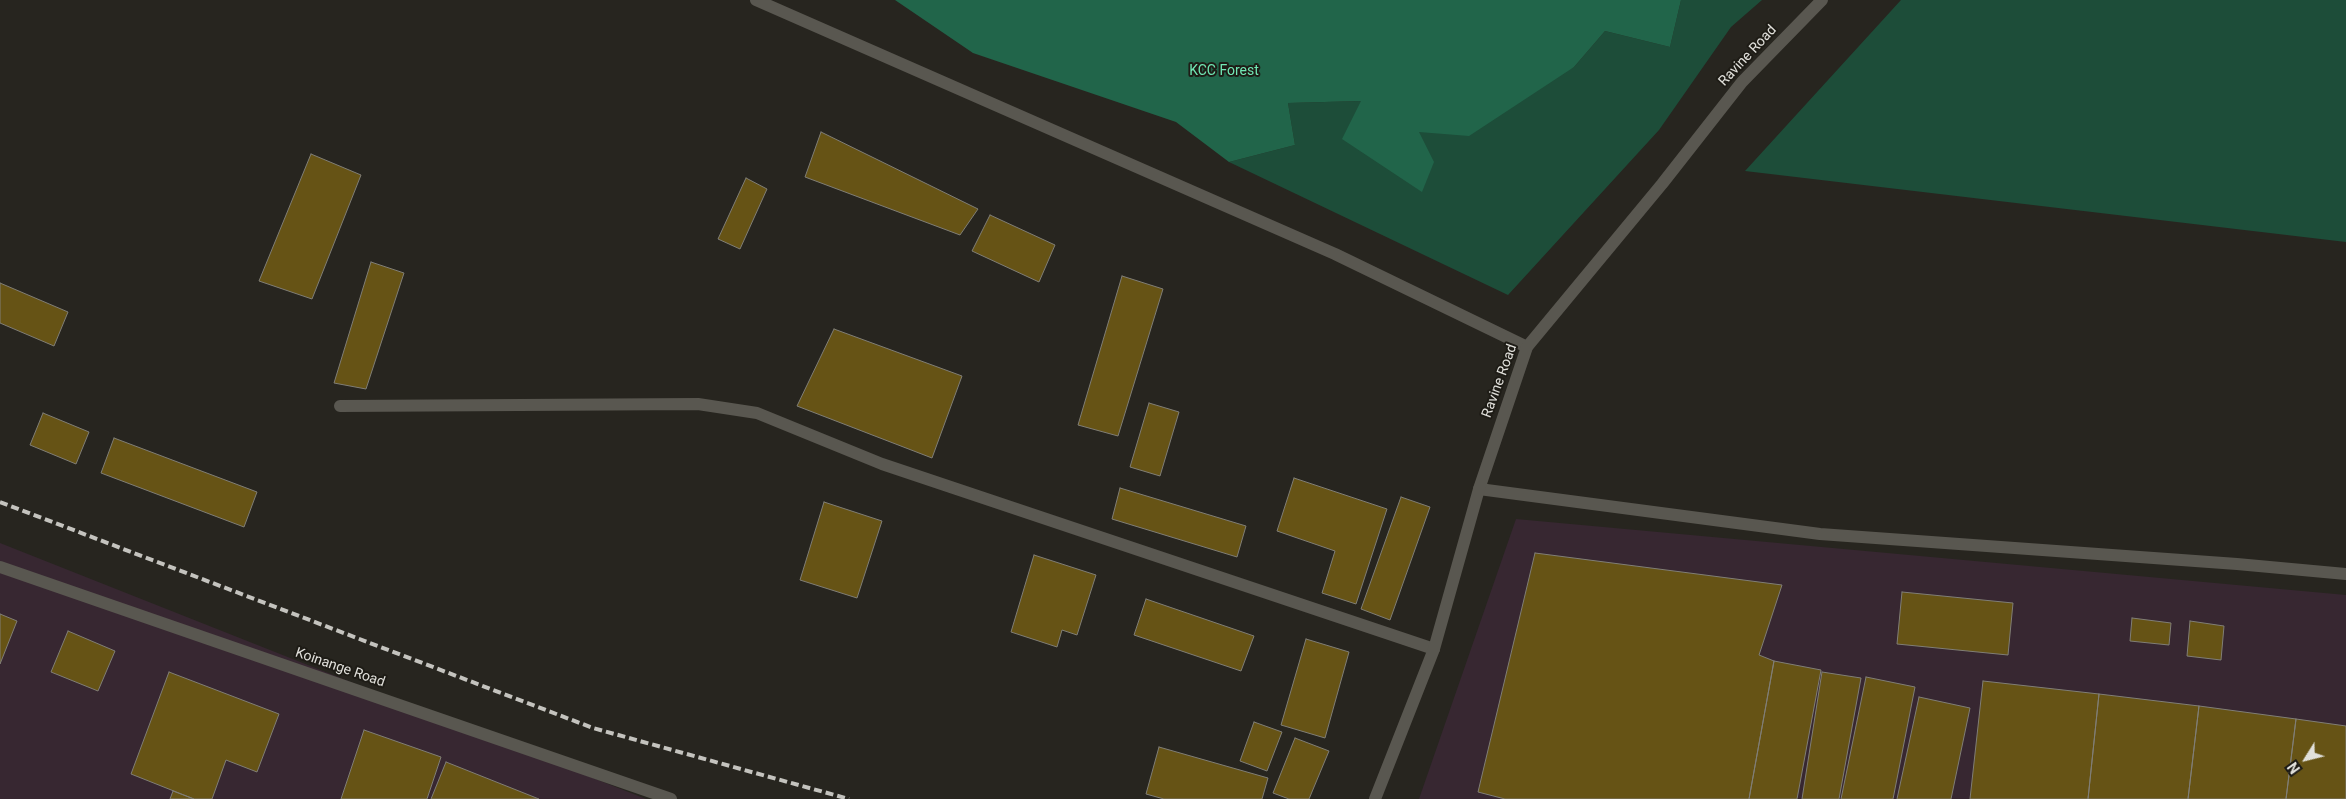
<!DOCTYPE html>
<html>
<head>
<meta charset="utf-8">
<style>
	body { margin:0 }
	#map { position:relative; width:2346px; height:799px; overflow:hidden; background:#27251f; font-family:Roboto,sans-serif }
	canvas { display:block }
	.north { position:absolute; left:2281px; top:734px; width:50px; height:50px; -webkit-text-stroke:4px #1e1c16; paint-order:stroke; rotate:234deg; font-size:14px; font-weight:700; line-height:20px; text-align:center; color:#e1e0db }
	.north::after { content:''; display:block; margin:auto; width:18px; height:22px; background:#e1e0db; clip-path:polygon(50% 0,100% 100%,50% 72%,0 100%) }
</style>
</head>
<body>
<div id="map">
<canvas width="2346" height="799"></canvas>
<div class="north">N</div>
</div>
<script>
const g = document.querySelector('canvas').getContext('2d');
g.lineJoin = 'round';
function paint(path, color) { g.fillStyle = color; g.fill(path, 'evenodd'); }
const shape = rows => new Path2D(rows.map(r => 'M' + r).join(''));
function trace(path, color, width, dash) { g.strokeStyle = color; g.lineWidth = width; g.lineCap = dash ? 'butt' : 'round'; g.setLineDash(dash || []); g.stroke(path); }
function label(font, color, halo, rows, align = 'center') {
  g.font = font + ' Roboto,sans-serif'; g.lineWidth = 4; g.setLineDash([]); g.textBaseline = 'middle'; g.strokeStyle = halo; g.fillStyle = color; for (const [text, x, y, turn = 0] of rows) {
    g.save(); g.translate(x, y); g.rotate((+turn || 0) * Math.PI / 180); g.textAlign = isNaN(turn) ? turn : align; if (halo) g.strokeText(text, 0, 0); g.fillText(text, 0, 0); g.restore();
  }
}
const industrial = shape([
	[1516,519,2346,595,2346,799,1419,799],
	[0,543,646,799,0,799]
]);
const green = shape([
	[1681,0,1762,0,1731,27,1659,130,1508,295,1229,162,1295,145,1288,103,1361,101,1419,132,1574,67,1605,31,1670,47],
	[1901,0,2346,0,2346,242,1745,171]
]);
const forest = shape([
	[895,0,1681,0,1670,47,1605,31,1574,67,1469,136,1419,132,1434,162,1422,192,1342,139,1361,101,1288,103,1295,145,1229,162,1176,122,973,53]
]);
const building = shape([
	[821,132,978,209,960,235,805,177,821,132],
	[311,154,361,175,312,299,259,281,311,154],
	[746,178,767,189,740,249,718,239,746,178],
	[990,215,1055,245,1039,282,972,251,990,215],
	[371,262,404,273,366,389,334,383,371,262],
	[1122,276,1163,289,1118,436,1078,425,1122,276],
	[0,283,68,312,54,346,0,323,0,283],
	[834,329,962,376,932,458,797,406,834,329],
	[1149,403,1179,412,1160,476,1130,467,1149,403],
	[43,413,89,432,76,464,30,445,43,413],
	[114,438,257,492,244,527,101,473,114,438],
	[1294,478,1387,509,1356,604,1322,593,1335,551,1277,531,1294,478],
	[1120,488,1246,526,1237,557,1112,519,1120,488],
	[1401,497,1430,507,1390,620,1361,609,1401,497],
	[824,502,882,521,857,598,800,580,824,502],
	[1535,553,1782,585,1759,655,1774,661,1749,799,1505,799,1478,792,1535,553],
	[1034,555,1096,575,1077,635,1062,630,1057,647,1011,632,1034,555],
	[1902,592,2013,603,2008,655,1897,644,1902,592],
	[1146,599,1254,636,1241,671,1134,635,1146,599],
	[0,614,17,621,0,664,0,614],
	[2132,618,2171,623,2169,645,2130,641,2132,618],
	[2190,621,2224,626,2221,660,2187,656,2190,621],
	[68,631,115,651,98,691,51,672,68,631],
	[1306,639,1349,652,1325,738,1281,725,1306,639],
	[1774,661,1821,670,1797,799,1749,799,1774,661],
	[169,672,279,714,257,772,226,760,212,799,194,799,131,774,169,672],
	[1822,672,1861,678,1839,799,1802,799,1822,672],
	[1866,677,1915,687,1893,799,1841,799,1866,677],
	[1983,681,2099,694,2088,799,1970,799,1983,681],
	[2099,694,2199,706,2188,799,2088,799,2099,694],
	[1919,697,1970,708,1951,799,1897,799,1919,697],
	[2199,706,2296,719,2286,799,2188,799,2199,706],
	[2296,719,2346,726,2346,799,2286,799,2296,719],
	[1254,722,1282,732,1267,771,1240,761,1254,722],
	[364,730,441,757,427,799,341,799,364,730],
	[1295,738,1329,751,1309,799,1289,799,1273,793,1295,738],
	[1159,747,1268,778,1262,799,1164,799,1146,794,1159,747],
	[446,762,539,799,431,799,446,762],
	[173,791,194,799,170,799,173,791]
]);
const minor = shape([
	[756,0,1335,254,1527,347],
	[340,406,698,404,757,413,882,464,1434,649],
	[1479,489,1820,534,2237,564,2346,574],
	[0,567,671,799]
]);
const tertiary = shape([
	[1375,799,1434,649,1479,489,1527,347,1662,184,1742,82,1822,0]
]);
const rail = shape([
	[0,502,593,728,849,799]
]);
const streetNames = [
	["Ravine Road",1748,56,-47],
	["Ravine Road",1500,381,-70],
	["Koinange Road",340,668,19]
];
const parkNames = [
	["KCC Forest",1224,71]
];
paint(industrial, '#372731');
paint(green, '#1d4d39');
paint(forest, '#21654a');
paint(building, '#665315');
trace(building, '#807e76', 1);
trace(minor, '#595750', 12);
trace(tertiary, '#595750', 12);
trace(rail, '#c4c3be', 4, [8, 4]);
label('14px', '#e1e0db', '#1e1c16', streetNames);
label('14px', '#71e8b5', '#1e1c16', parkNames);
</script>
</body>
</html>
